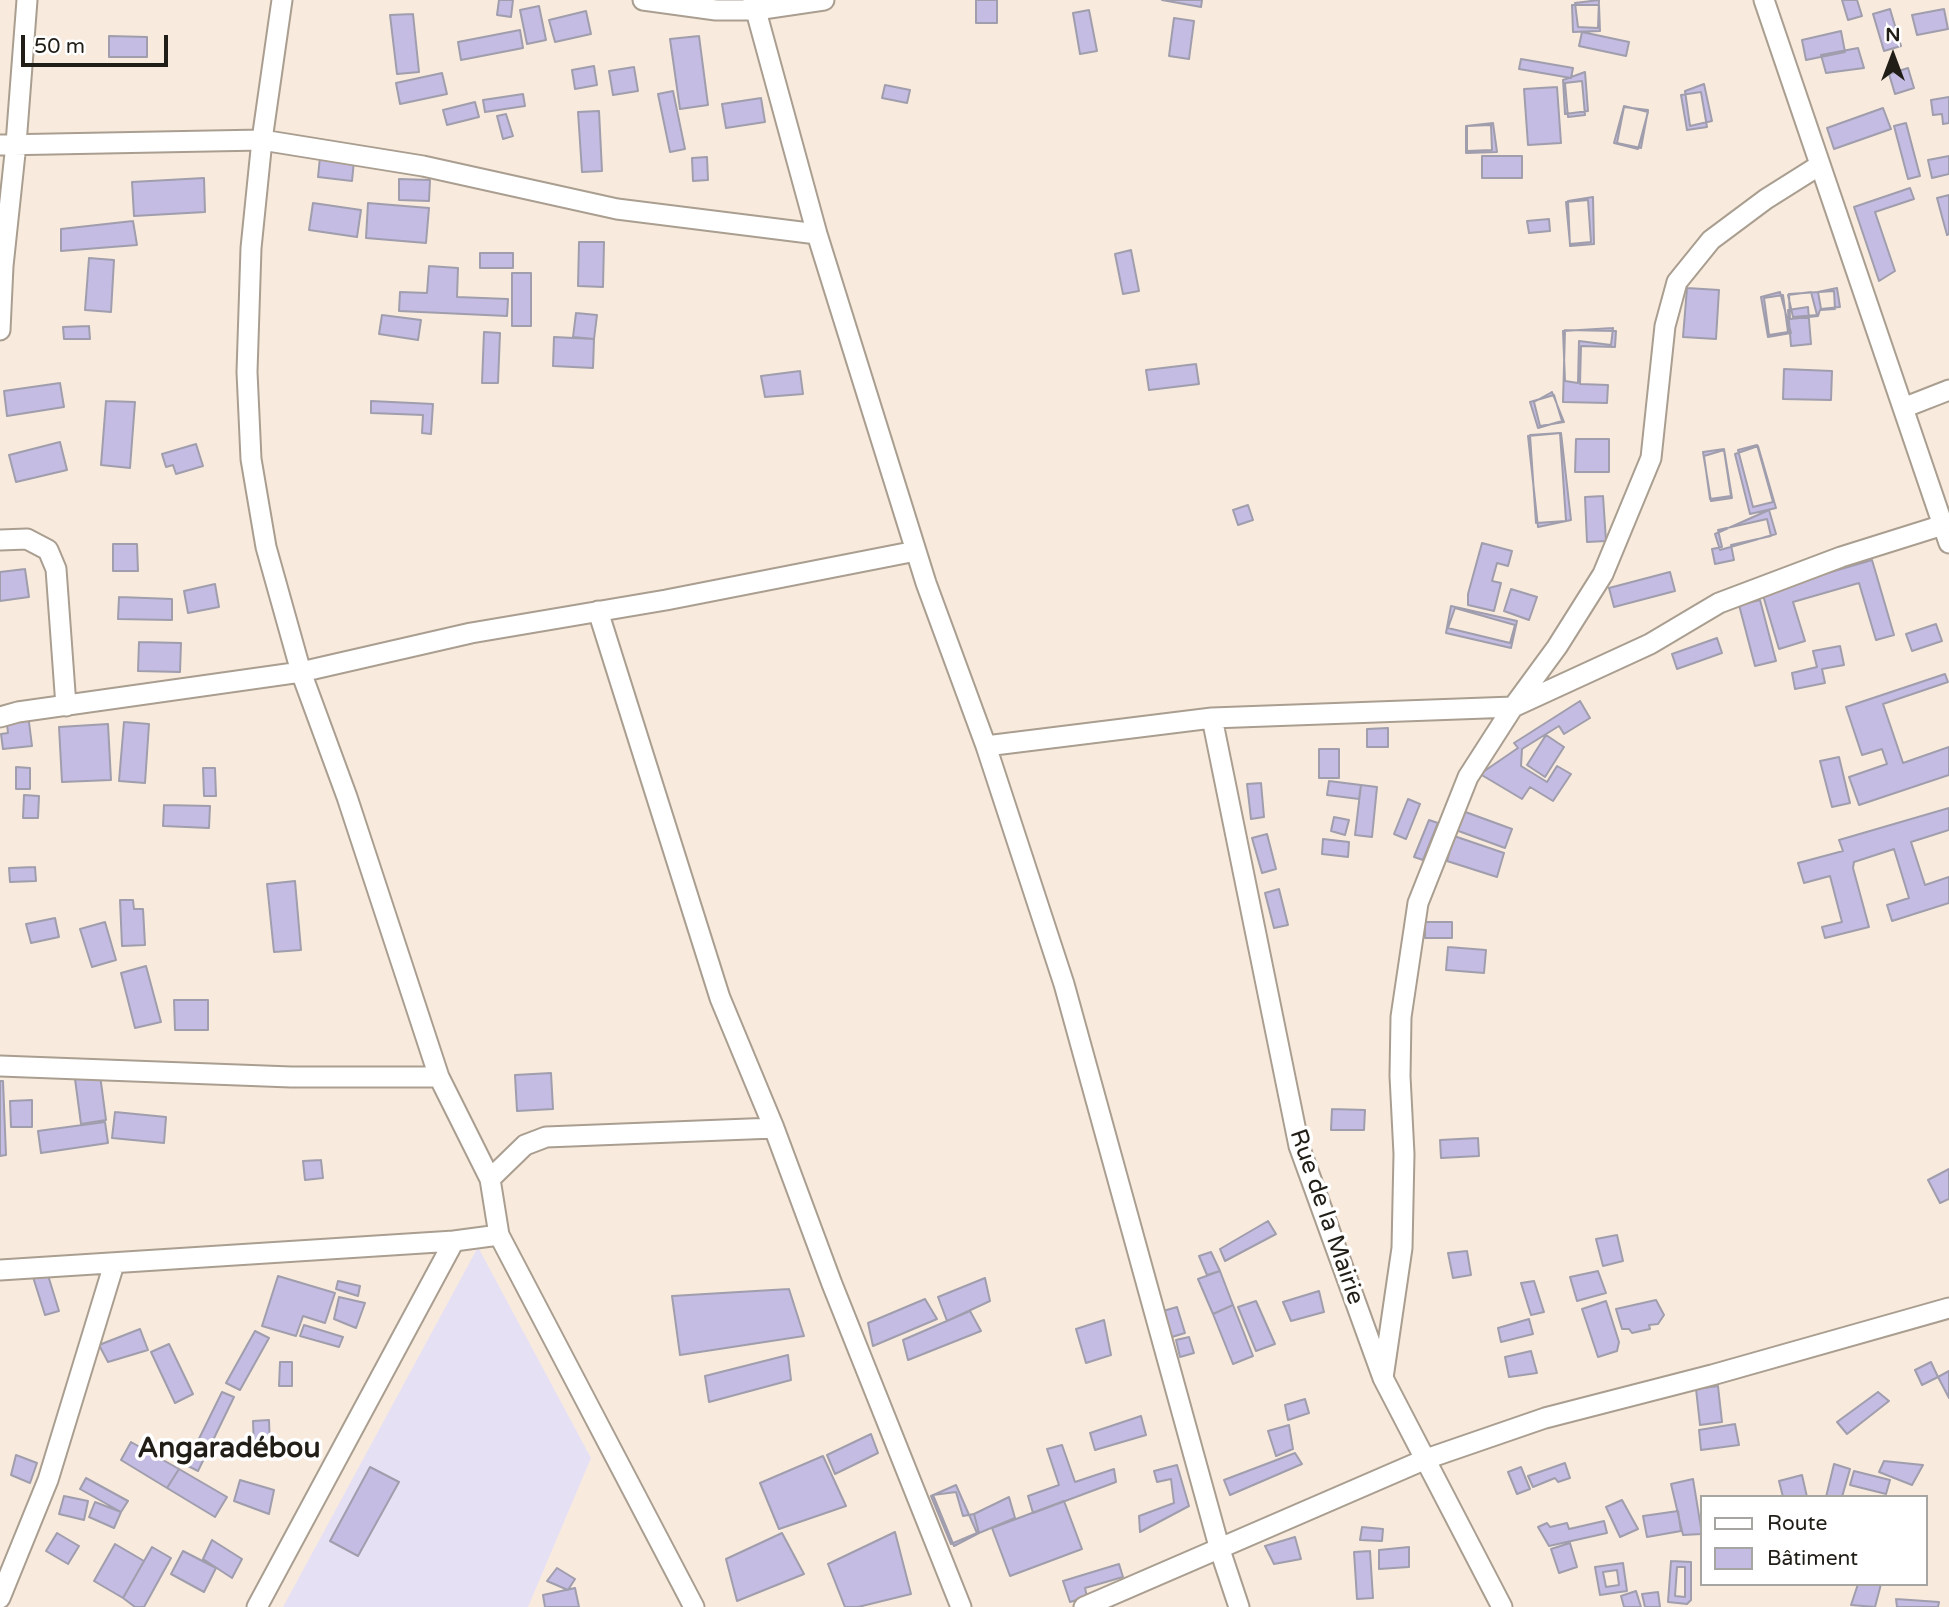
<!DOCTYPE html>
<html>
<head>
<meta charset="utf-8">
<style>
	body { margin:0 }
	#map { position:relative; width:1949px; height:1607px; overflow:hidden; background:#f8ebdd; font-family:"Varela Round",sans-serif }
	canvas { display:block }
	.legend { position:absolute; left:1700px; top:1495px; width:228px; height:91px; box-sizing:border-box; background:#fff; border:2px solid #a6a5a2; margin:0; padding:9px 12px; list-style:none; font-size:21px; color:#211d17 }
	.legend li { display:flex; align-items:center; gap:14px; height:35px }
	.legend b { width:35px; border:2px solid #a6a5a2 }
	.north { position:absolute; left:1858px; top:21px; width:70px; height:70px; -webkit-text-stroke:5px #fff; paint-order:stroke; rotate:0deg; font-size:19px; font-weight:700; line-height:28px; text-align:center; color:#211d17 }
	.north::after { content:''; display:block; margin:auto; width:24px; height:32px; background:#211d17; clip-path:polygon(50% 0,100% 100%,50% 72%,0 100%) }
	.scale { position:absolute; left:21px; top:35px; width:147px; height:32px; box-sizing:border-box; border:4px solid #211d17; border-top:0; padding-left:9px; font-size:21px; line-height:24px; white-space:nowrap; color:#211d17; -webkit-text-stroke:5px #fff; paint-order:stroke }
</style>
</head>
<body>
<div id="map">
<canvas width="1949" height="1607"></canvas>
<ul class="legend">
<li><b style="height:9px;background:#fff"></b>Route</li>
<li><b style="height:19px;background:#c4bce2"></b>Bâtiment</li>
</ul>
<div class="north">N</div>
<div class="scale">50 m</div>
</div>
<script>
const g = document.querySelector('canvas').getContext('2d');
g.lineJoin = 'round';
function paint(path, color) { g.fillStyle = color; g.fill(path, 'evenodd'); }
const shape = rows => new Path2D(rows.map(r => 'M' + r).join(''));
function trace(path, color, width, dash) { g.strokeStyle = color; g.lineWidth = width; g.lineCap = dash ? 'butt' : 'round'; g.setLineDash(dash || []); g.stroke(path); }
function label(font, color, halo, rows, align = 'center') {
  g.font = font + ' "Varela Round",sans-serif'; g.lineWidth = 7; g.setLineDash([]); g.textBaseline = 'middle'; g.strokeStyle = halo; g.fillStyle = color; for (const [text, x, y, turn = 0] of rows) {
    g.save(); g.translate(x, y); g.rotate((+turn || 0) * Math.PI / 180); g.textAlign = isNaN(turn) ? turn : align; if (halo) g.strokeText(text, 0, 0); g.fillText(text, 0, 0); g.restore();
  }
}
const education = shape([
	[478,1247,591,1458,528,1607,283,1607]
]);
const building = shape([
	[499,0,513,0,511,17,497,15,499,0],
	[976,0,997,0,997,23,976,23,976,0],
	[1162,0,1202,0,1201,7,1162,0],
	[1599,0,1598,28,1578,27,1575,3,1599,0],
	[1842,0,1857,0,1862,16,1848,20,1842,0],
	[1572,5,1599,5,1600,31,1573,32,1572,5],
	[539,6,546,40,527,44,520,10,539,6],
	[1890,9,1901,46,1884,51,1873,14,1890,9],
	[1944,9,1948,29,1917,35,1912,15,1944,9],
	[1089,10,1097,51,1080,54,1073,13,1089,10],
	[586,11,591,34,555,42,549,20,586,11],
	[413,14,419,72,397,74,390,15,413,14],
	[1174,18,1194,21,1189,59,1169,56,1174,18],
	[520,30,523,48,461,60,458,42,520,30],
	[1841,31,1845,52,1806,60,1802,40,1841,31],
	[1582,32,1629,42,1626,56,1579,46,1582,32],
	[109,36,147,37,147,57,109,57,109,36],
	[699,36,708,105,680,109,670,39,699,36],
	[1858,48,1864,68,1826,73,1821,55,1858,48],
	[1521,59,1573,68,1571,78,1519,69,1521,59],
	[594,66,597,85,575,89,572,70,594,66],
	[634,67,638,91,613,95,609,71,634,67],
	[1908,68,1914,88,1895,94,1889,74,1908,68],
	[1585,72,1588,111,1565,114,1563,80,1585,72],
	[442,73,447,94,400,104,396,83,442,73],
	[1582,81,1585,115,1568,117,1565,83,1582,81],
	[1704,84,1712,121,1690,126,1685,91,1704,84],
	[885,85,910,90,907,103,882,98,885,85],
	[1557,87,1561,143,1528,145,1524,89,1557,87],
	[673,91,685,149,670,152,658,94,673,91],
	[1701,92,1707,127,1687,130,1681,95,1701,92],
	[523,94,525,106,485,112,483,100,523,94],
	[1949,97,1949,123,1943,124,1942,114,1933,115,1931,100,1949,97],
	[761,98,765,122,726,128,722,104,761,98],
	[475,102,479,117,447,125,443,110,475,102],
	[1624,106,1648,112,1638,149,1614,143,1624,106],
	[1624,107,1648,110,1641,148,1617,143,1624,107],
	[1883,108,1891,129,1834,149,1827,128,1883,108],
	[599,111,602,171,582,172,578,112,599,111],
	[506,114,513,136,503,139,497,116,506,114],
	[1493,123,1497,152,1466,153,1466,126,1493,123],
	[1906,123,1920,176,1908,179,1894,126,1906,123],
	[1491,125,1492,150,1467,151,1467,126,1491,125],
	[1482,156,1522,156,1522,178,1482,178,1482,156],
	[1949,156,1949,174,1932,178,1928,160,1949,156],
	[320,157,354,161,352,181,318,177,320,157],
	[707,157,708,180,693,181,692,158,707,157],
	[204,178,205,212,134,216,132,182,204,178],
	[399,179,430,180,429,201,399,200,399,179],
	[1910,188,1914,199,1875,212,1895,271,1879,281,1854,207,1910,188],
	[1949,195,1949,234,1947,235,1937,198,1949,195],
	[1593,197,1594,244,1570,246,1568,201,1593,197],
	[1588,200,1591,242,1570,244,1566,202,1588,200],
	[313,203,361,210,357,237,309,230,313,203],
	[368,203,429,208,426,243,366,238,368,203],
	[1549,219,1550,231,1529,233,1527,221,1549,219],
	[133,221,137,245,61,251,61,229,133,221],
	[579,242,604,242,603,287,578,286,579,242],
	[1131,250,1139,291,1123,294,1115,254,1131,250],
	[480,253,513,253,513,268,480,268,480,253],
	[89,258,114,260,111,312,85,310,89,258],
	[429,266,458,268,457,297,508,299,507,316,399,311,400,292,427,293,429,266],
	[512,273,531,273,531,326,512,326,512,273],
	[1687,288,1719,290,1716,339,1683,337,1687,288],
	[1837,288,1840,307,1821,309,1818,292,1837,288],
	[1834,291,1835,309,1820,310,1818,316,1790,319,1789,294,1834,291],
	[1780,292,1791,333,1768,337,1761,297,1780,292],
	[1811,292,1817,315,1793,317,1788,295,1811,292],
	[1783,295,1788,332,1769,335,1764,298,1783,295],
	[1808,307,1811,344,1791,346,1788,310,1808,307],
	[576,313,597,315,594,339,573,337,576,313],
	[382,315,421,320,418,340,379,334,382,315],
	[89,326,90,339,64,339,63,327,89,326],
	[1613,328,1611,345,1579,341,1578,383,1565,381,1563,331,1613,328],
	[1565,330,1616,331,1615,347,1581,346,1580,384,1608,385,1607,403,1563,402,1565,330],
	[484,332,500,333,498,383,482,383,484,332],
	[554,337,594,339,593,368,553,366,554,337],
	[1196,364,1199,384,1149,390,1146,370,1196,364],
	[1784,369,1832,371,1831,400,1783,399,1784,369],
	[800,371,803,394,765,397,761,376,800,371],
	[60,383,64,407,7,416,4,391,60,383],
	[1552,392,1564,422,1540,426,1534,402,1552,392],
	[1554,395,1562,421,1538,428,1530,402,1554,395],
	[106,401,135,402,130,468,101,465,106,401],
	[371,401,433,404,431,434,422,433,423,415,371,413,371,401],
	[1560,433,1566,521,1536,523,1530,435,1560,433],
	[1561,433,1571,520,1538,527,1528,436,1561,433],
	[1576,439,1609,439,1609,472,1575,472,1576,439],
	[60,442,67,470,16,482,9,455,60,442],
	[196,444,203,466,176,474,173,465,166,467,162,454,196,444],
	[1757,445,1773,502,1753,507,1738,450,1757,445],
	[1758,446,1776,508,1750,514,1735,454,1758,446],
	[1724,449,1732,498,1711,501,1703,452,1724,449],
	[1724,450,1731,496,1710,499,1704,456,1724,450],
	[1603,496,1606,541,1587,542,1585,497,1603,496],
	[1248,505,1253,520,1238,525,1233,510,1248,505],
	[1769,510,1776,534,1720,550,1715,534,1769,510],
	[1767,519,1771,536,1731,545,1734,560,1715,564,1712,549,1722,547,1718,530,1767,519],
	[1482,543,1512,551,1508,566,1497,563,1492,581,1501,583,1494,611,1468,605,1468,594,1482,543],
	[113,544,137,544,138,571,113,571,113,544],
	[1872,560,1894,635,1876,640,1859,583,1793,602,1805,641,1779,649,1762,592,1872,560],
	[25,569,29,597,0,601,0,572,25,569],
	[1670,572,1675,591,1614,607,1609,588,1670,572],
	[215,584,219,607,188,613,184,591,215,584],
	[1511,589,1537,597,1529,620,1504,611,1511,589],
	[119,597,172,599,172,620,118,619,119,597],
	[1760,600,1776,661,1755,666,1739,605,1760,600],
	[1451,606,1517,621,1511,648,1446,633,1451,606],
	[1455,608,1515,625,1510,643,1448,628,1455,608],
	[1936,624,1942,641,1912,651,1906,634,1936,624],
	[1717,638,1722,653,1677,669,1672,654,1717,638],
	[139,642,181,643,180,672,138,671,139,642],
	[1840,646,1844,665,1822,669,1825,683,1795,689,1792,673,1817,667,1813,651,1840,646],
	[1945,674,1948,682,1883,704,1903,763,1949,747,1949,775,1859,805,1849,777,1887,764,1882,749,1862,755,1846,707,1945,674],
	[1580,701,1590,718,1564,734,1559,726,1522,749,1521,766,1547,782,1557,766,1571,774,1553,801,1530,787,1522,799,1480,774,1518,748,1514,743,1580,701],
	[28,714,32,746,3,749,1,734,8,733,6,716,28,714],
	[124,722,149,724,145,783,119,781,124,722],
	[108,724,111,780,62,782,59,727,108,724],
	[1388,728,1388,747,1367,747,1367,729,1388,728],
	[1546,735,1564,747,1545,777,1527,765,1546,735],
	[1319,749,1339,749,1339,778,1319,778,1319,749],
	[1839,757,1850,803,1832,807,1820,761,1839,757],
	[16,767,30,768,30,789,16,789,16,767],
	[203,768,215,768,216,796,204,796,203,768],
	[1329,781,1361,785,1359,799,1327,795,1329,781],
	[1261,783,1264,817,1251,819,1247,784,1261,783],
	[1361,785,1377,787,1372,837,1355,835,1361,785],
	[24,795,39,796,38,818,23,818,24,795],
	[1408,799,1420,804,1406,839,1394,834,1408,799],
	[164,805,210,806,209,828,163,826,164,805],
	[1949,808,1949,830,1911,842,1925,885,1949,877,1949,903,1892,921,1887,905,1909,898,1894,849,1854,862,1853,868,1869,927,1825,938,1822,927,1842,922,1830,876,1804,883,1798,863,1843,851,1839,840,1949,808],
	[1460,810,1512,829,1505,848,1453,829,1460,810],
	[1334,817,1349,820,1345,835,1331,831,1334,817],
	[1429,820,1438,823,1423,860,1414,857,1429,820],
	[1267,834,1276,869,1262,873,1252,838,1267,834],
	[1454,836,1504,853,1497,877,1447,861,1454,836],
	[1323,839,1349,842,1348,857,1322,854,1323,839],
	[35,867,36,881,10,882,9,868,35,867],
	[295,881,301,950,274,952,267,884,295,881],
	[1279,889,1288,925,1274,928,1265,893,1279,889],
	[120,900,133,900,134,909,143,909,145,945,122,946,120,900],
	[55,918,59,937,31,943,26,924,55,918],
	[105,922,116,960,92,967,80,929,105,922],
	[1425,922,1452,922,1452,938,1425,938,1425,922],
	[1448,947,1486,950,1484,973,1446,970,1448,947],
	[146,966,161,1022,135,1028,121,973,146,966],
	[174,1000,208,1000,208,1030,175,1030,174,1000],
	[551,1073,553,1109,517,1111,515,1075,551,1073],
	[100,1075,106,1120,81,1124,75,1079,100,1075],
	[0,1081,3,1081,6,1155,0,1156,0,1081],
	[32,1100,32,1127,11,1127,10,1101,32,1100],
	[1332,1109,1365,1110,1364,1130,1331,1130,1332,1109],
	[115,1112,166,1117,164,1143,112,1138,115,1112],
	[105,1122,108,1143,41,1153,38,1131,105,1122],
	[1478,1138,1479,1156,1441,1158,1440,1140,1478,1138],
	[321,1160,323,1178,305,1180,303,1161,321,1160],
	[1949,1169,1949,1199,1940,1203,1928,1180,1949,1169],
	[1268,1221,1276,1234,1225,1261,1220,1249,1268,1221],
	[1617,1235,1623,1261,1603,1266,1596,1239,1617,1235],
	[1467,1251,1471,1275,1453,1278,1448,1253,1467,1251],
	[1211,1252,1220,1271,1207,1275,1199,1256,1211,1252],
	[1220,1271,1233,1305,1213,1314,1198,1279,1220,1271],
	[1598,1271,1606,1293,1577,1301,1570,1277,1598,1271],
	[47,1272,59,1311,45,1315,33,1277,47,1272],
	[278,1276,335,1293,325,1323,303,1316,296,1336,262,1326,278,1276],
	[985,1278,990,1301,947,1321,938,1297,985,1278],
	[338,1281,360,1286,358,1296,336,1289,338,1281],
	[1534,1281,1544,1312,1531,1315,1521,1283,1534,1281],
	[789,1289,804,1336,680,1355,672,1296,789,1289],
	[1319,1291,1324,1312,1291,1321,1283,1302,1319,1291],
	[339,1297,365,1303,356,1328,334,1319,339,1297],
	[925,1299,937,1319,873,1346,868,1323,925,1299],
	[1656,1300,1664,1315,1658,1324,1649,1325,1650,1329,1632,1333,1629,1329,1622,1329,1616,1309,1656,1300],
	[1256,1301,1275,1344,1256,1351,1238,1307,1256,1301],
	[1606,1301,1619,1342,1617,1351,1598,1357,1582,1309,1606,1301],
	[1233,1305,1253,1356,1233,1364,1213,1314,1233,1305],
	[1177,1307,1185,1333,1172,1337,1163,1311,1177,1307],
	[970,1311,981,1331,908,1360,903,1340,970,1311],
	[1529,1319,1533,1334,1501,1342,1498,1328,1529,1319],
	[1104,1320,1111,1355,1086,1363,1076,1329,1104,1320],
	[304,1325,343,1337,339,1347,300,1336,304,1325],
	[140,1329,148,1350,108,1362,99,1345,140,1329],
	[255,1331,269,1338,240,1390,226,1383,255,1331],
	[1189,1337,1194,1353,1180,1357,1176,1340,1189,1337],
	[169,1344,193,1394,175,1403,151,1352,169,1344],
	[1531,1351,1537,1373,1509,1377,1505,1357,1531,1351],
	[788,1355,791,1380,709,1402,705,1376,788,1355],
	[280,1362,292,1362,292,1386,279,1386,280,1362],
	[1931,1362,1938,1377,1922,1385,1915,1370,1931,1362],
	[1949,1371,1949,1398,1938,1377,1949,1371],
	[1718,1386,1722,1422,1700,1425,1696,1389,1718,1386],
	[222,1392,234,1397,198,1471,186,1465,222,1392],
	[1878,1392,1889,1401,1847,1434,1837,1422,1878,1392],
	[1305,1399,1309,1413,1288,1420,1285,1405,1305,1399],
	[1141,1416,1146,1435,1095,1450,1090,1433,1141,1416],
	[269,1420,270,1448,254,1448,253,1421,269,1420],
	[1735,1424,1739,1445,1701,1450,1699,1430,1735,1424],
	[1289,1425,1293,1449,1276,1456,1268,1431,1289,1425],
	[871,1434,878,1453,835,1474,827,1455,871,1434],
	[131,1442,179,1469,167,1488,121,1460,131,1442],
	[1062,1445,1075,1482,1114,1469,1116,1482,1033,1513,1028,1496,1059,1485,1047,1449,1062,1445],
	[1295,1453,1302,1464,1230,1495,1224,1480,1295,1453],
	[16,1455,37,1463,30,1483,11,1475,16,1455],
	[823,1456,846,1506,779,1529,760,1483,823,1456],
	[1884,1461,1923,1465,1912,1485,1879,1472,1884,1461],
	[1565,1463,1570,1478,1558,1482,1555,1478,1533,1487,1528,1476,1565,1463],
	[1834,1464,1850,1469,1842,1497,1826,1497,1834,1464],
	[1177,1465,1189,1506,1140,1532,1139,1516,1174,1503,1171,1479,1157,1482,1154,1471,1177,1465],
	[370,1467,399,1482,358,1556,330,1541,370,1467],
	[1521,1467,1530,1489,1517,1494,1508,1472,1521,1467],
	[179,1469,227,1497,215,1517,167,1488,179,1469],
	[1854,1471,1890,1480,1886,1494,1850,1485,1854,1471],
	[1802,1475,1807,1497,1783,1497,1779,1481,1802,1475],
	[86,1478,128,1501,121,1512,80,1489,86,1478],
	[1693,1479,1702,1534,1683,1535,1671,1484,1693,1479],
	[240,1480,274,1490,269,1514,234,1501,240,1480],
	[956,1485,977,1533,951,1544,931,1496,956,1485],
	[956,1492,963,1516,974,1514,979,1533,954,1546,933,1495,956,1492],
	[64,1496,88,1501,84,1520,59,1514,64,1496],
	[1009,1497,1015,1518,979,1533,974,1514,1009,1497],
	[1622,1500,1638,1529,1620,1537,1606,1507,1622,1500],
	[1064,1501,1082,1549,1010,1576,992,1528,1064,1501],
	[95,1502,121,1512,114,1528,89,1517,95,1502],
	[1678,1511,1681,1531,1647,1537,1643,1516,1678,1511],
	[1604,1521,1607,1533,1549,1546,1538,1527,1547,1523,1550,1527,1567,1523,1569,1529,1604,1521],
	[1362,1527,1383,1529,1382,1541,1360,1540,1362,1527],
	[895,1532,911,1594,858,1607,845,1607,828,1564,895,1532],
	[57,1533,79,1546,68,1564,46,1551,57,1533],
	[782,1533,804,1574,737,1601,726,1559,782,1533],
	[1295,1537,1301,1559,1274,1564,1265,1546,1295,1537],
	[212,1540,242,1559,232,1578,203,1559,212,1540],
	[1570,1543,1577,1567,1559,1573,1551,1549,1570,1543],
	[115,1544,144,1561,123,1598,94,1581,115,1544],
	[152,1547,171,1558,144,1607,135,1607,123,1598,152,1547],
	[1409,1547,1409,1567,1379,1569,1379,1550,1409,1547],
	[183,1551,216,1568,204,1592,171,1574,183,1551],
	[1370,1551,1373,1598,1357,1599,1354,1552,1370,1551],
	[1671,1561,1691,1562,1691,1600,1687,1604,1668,1602,1671,1561],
	[1623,1563,1627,1591,1600,1595,1595,1567,1623,1563],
	[1119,1564,1123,1577,1085,1588,1087,1597,1070,1602,1063,1581,1119,1564],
	[1677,1567,1685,1567,1685,1597,1675,1596,1677,1567],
	[557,1568,575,1579,568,1590,547,1581,557,1568],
	[1617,1570,1619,1585,1606,1587,1603,1572,1617,1570],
	[1858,1584,1881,1584,1875,1607,1851,1605,1858,1584],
	[575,1588,579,1607,545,1607,543,1595,575,1588],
	[1636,1591,1641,1607,1624,1607,1621,1596,1636,1591],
	[1658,1592,1660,1607,1645,1607,1642,1594,1658,1592],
	[1896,1599,1939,1602,1938,1607,1897,1607,1896,1599]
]);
const street = shape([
	[282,0,262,140,251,248,247,372,251,459,266,547,301,672,347,797,439,1077,490,1179,499,1235,694,1607],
	[643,0,716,10,756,10,824,0],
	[753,0,817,234,926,583,986,746,1064,984,1220,1550,1239,1607],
	[1764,0,1949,543],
	[0,145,262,140,423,166,617,209,817,234],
	[0,330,3,266,16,144,27,0],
	[1903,408,1949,390],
	[0,540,27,539,48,550,56,569,66,706],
	[598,611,720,998,774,1128,832,1284,961,1607],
	[0,717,18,712,301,672,471,633,666,600,916,551],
	[1212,718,1299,1146,1383,1378,1502,1607],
	[986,746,1212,718,1513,707,1557,647,1603,574,1651,458,1665,326,1677,282,1711,240,1766,199,1820,165],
	[0,1066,291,1077,439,1077],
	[490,1179,525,1145,546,1137,774,1128],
	[0,1270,454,1241],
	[1383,1378,1402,1248,1404,1154,1400,1076,1401,1017,1418,903,1468,777,1513,707,1650,644,1719,603,1841,557,1943,525],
	[0,1598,48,1480,114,1264],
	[257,1607,454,1241,499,1235],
	[1084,1607,1426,1459,1545,1418,1712,1375,1949,1308]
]);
const streetNames = [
	["Rue de la Mairie",1326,1217,71]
];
const quarterNames = [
	["Angaradébou",229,1450]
];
paint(education, '#e6e0f5');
paint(building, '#c4bce2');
trace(building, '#a09dad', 2);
trace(street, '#a99e90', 23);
trace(street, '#fff', 19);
label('24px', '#211d17', '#fff', streetNames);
label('bold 28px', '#211d17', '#fff', quarterNames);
</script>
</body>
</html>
